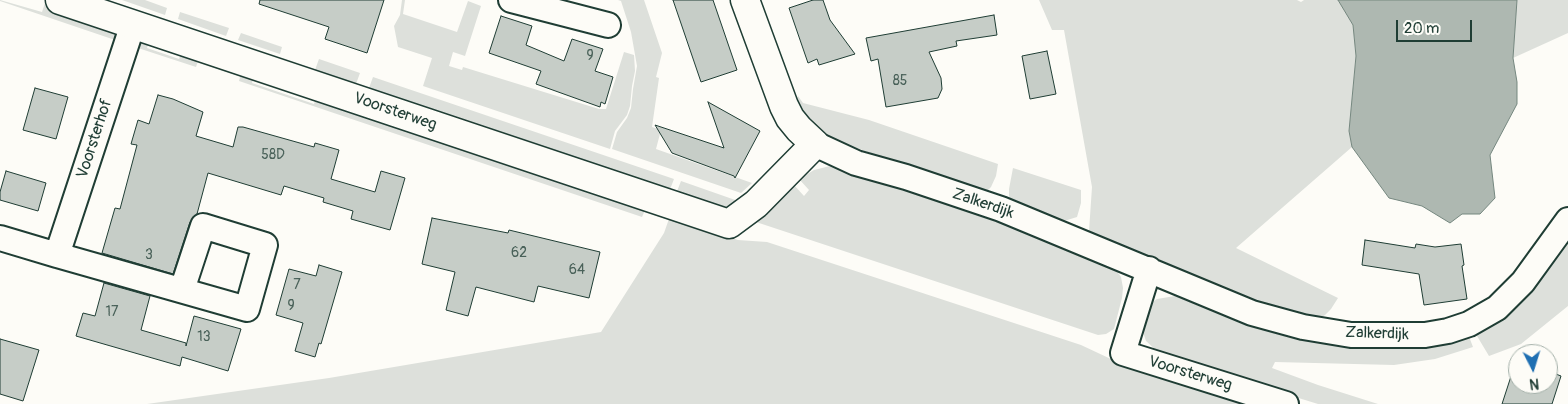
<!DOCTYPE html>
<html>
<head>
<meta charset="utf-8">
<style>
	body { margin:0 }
	#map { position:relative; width:1568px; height:404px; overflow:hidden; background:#fdfcf7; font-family:Pangolin,sans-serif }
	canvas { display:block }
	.north { position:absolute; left:1508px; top:344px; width:50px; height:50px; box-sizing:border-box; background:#fdfcf7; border:1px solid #a4b0a9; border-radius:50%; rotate:175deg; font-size:14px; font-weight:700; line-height:20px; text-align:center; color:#1f3d34 }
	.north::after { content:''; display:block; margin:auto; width:18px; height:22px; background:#1f6fb2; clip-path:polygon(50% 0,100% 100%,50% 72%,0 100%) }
	.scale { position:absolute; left:1396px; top:20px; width:76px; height:22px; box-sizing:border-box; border:2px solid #1f3d34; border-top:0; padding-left:6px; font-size:15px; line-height:18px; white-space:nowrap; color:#1f3d34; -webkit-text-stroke:4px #fdfcf7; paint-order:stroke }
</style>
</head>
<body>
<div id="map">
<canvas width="1568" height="404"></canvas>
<div class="north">N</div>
<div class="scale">20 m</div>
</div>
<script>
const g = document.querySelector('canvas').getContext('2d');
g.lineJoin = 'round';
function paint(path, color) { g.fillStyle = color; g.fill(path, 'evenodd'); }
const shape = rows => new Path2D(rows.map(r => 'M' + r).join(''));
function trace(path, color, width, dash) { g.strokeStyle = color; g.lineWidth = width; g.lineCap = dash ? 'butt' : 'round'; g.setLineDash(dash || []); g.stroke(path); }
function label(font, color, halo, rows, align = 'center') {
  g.font = font + ' Pangolin,sans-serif'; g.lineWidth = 4.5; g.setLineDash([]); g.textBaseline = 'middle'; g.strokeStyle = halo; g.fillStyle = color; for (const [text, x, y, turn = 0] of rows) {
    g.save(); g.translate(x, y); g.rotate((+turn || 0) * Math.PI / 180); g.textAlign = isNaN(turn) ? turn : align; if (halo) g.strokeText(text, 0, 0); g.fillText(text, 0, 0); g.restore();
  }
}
const green = shape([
	[0,0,42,12,45,3,119,28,115,40,0,1],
	[122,0,145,0,167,8,165,15],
	[402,0,405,0,403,14,457,32,468,1,481,6,465,56,453,52,449,66,462,70,463,67,599,109,606,109,624,52,634,55,635,71,632,86,630,106,627,115,615,131,610,149,423,86,432,58,398,47,394,26,400,15],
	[618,0,644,0,662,53,656,77,659,78,652,127,661,130,656,149,752,183,741,193,612,149,617,132,627,118,631,108,633,89,637,66,631,32,621,1],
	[1039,0,1297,0,1301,2,1304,0,1338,0,1353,24,1356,56,1349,131,1352,147,1236,248,1338,298,1331,309,1325,315,1315,321,1294,316,1163,266,1089,231,1092,187,1064,30,1052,30],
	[1517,0,1568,0,1568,33,1513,58],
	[180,12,229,28,226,36,178,19],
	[241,33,282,47,280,54,238,40],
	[142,35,150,38,147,48,179,59,183,49,200,55,196,67,138,48],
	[319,59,360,73,356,84,315,70],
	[242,69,255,73,252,83,314,104,317,95,646,208,642,217,239,81],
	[373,77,674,179,669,192,369,88],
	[798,96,803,103,869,120,998,164,996,176,991,187,985,193,845,144,825,134,812,126,795,102],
	[830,166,848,168,1070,246,1114,267,1121,277,1123,288,1122,298,1114,329,1106,334,1098,335,756,222,794,185,804,196,809,190,799,179,814,170],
	[1013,168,1081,190,1081,203,1077,217,1064,221,1011,202,1009,196,1009,189],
	[681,181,741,202,725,209,676,194],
	[670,216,738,240,767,242,1081,345,1113,360,1251,404,147,404,329,378,601,332,664,233],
	[1568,236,1568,306,1521,344,1489,356,1474,331],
	[1175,296,1261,327,1468,334,1473,347,1435,359,1394,365,1275,362,1272,368,1318,385,1378,404,1318,404,1211,371,1159,353,1146,341,1142,329,1149,304,1157,299]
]);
const water = shape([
	[1338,0,1517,0,1513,58,1517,82,1517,104,1490,155,1495,198,1480,214,1462,214,1450,223,1422,206,1389,198,1352,147,1349,131,1356,56,1353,25,1338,0]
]);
const building = shape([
	[260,0,384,0,367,53,325,39,329,27,259,4,260,0],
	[673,0,713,0,737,70,701,82,673,0],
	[813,0,823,0,830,20,855,54,819,65,817,59,808,63,789,8,813,0],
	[994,15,997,35,956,41,957,46,929,52,941,78,942,89,938,98,886,107,878,59,871,61,866,38,994,15],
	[501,16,532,26,526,45,564,61,572,39,603,49,595,71,613,77,605,104,601,102,600,107,536,84,541,71,489,53,501,16],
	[1047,51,1056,94,1030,99,1022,56,1047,51],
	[35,88,68,97,56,139,23,130,35,88],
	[158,95,173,99,203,112,196,136,233,147,238,127,243,127,314,147,315,143,339,150,331,179,375,192,381,171,405,178,390,230,351,219,353,211,323,202,324,198,284,186,281,195,208,173,197,214,190,222,173,274,102,253,115,208,120,209,137,145,131,144,138,120,149,124,158,95],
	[708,102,760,131,735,178,734,176,672,153,655,125,724,148,708,102],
	[6,171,46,183,38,211,0,200,0,192,6,171],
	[432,218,508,233,509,230,600,252,589,298,538,286,534,302,476,287,468,316,446,310,455,272,422,264,432,218],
	[1365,240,1415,248,1416,244,1435,247,1461,244,1464,265,1462,266,1467,299,1424,305,1419,274,1362,265,1365,240],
	[319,265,342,272,321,344,319,343,315,357,295,351,303,323,276,315,289,269,316,276,319,265],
	[104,283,150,296,141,330,186,343,186,346,194,316,241,329,228,371,182,357,180,366,76,336,83,313,95,316,104,283],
	[0,339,39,350,23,401,0,394,0,339],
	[1516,361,1518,362,1518,384,1548,384,1548,371,1561,376,1552,404,1502,404,1516,361]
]);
const minor = shape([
	[511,0,608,25],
	[815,144,856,163,906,177,1001,209,1252,313,1303,327,1351,335,1425,335,1448,331,1469,324,1497,308,1523,282,1568,220],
	[0,238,57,255,133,24],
	[57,255,247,309,265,245,203,226,182,290],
	[1149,269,1123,353,1286,404]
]);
const tertiary = shape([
	[60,0,729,224,756,204,815,144,799,129,790,118,784,106,745,0]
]);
const numberNames = [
	["9",590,56],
	["85",900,81],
	["58D",273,155],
	["62",519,253],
	["3",149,255],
	["64",577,270],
	["7",297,285],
	["9",291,306],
	["17",112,312],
	["13",204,337]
];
const streetNames = [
	["Voorsterweg",395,112,19],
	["Voorsterhof",95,139,-72],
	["Zalkerdijk",983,204,19],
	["Zalkerdijk",1377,334,2],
	["Voorsterweg",1190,374,17]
];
paint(green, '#dde0db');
paint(water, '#aeb8b1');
trace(water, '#75877f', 1);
paint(building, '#c6cdc7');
trace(building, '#1f3d34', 1);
trace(minor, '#1f3d34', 28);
trace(tertiary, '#1f3d34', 31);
trace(minor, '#fdfcf7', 24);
trace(tertiary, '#fdfcf7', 28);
label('14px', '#496159', null, numberNames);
label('16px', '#1f3d34', '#fdfcf7', streetNames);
</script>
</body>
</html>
